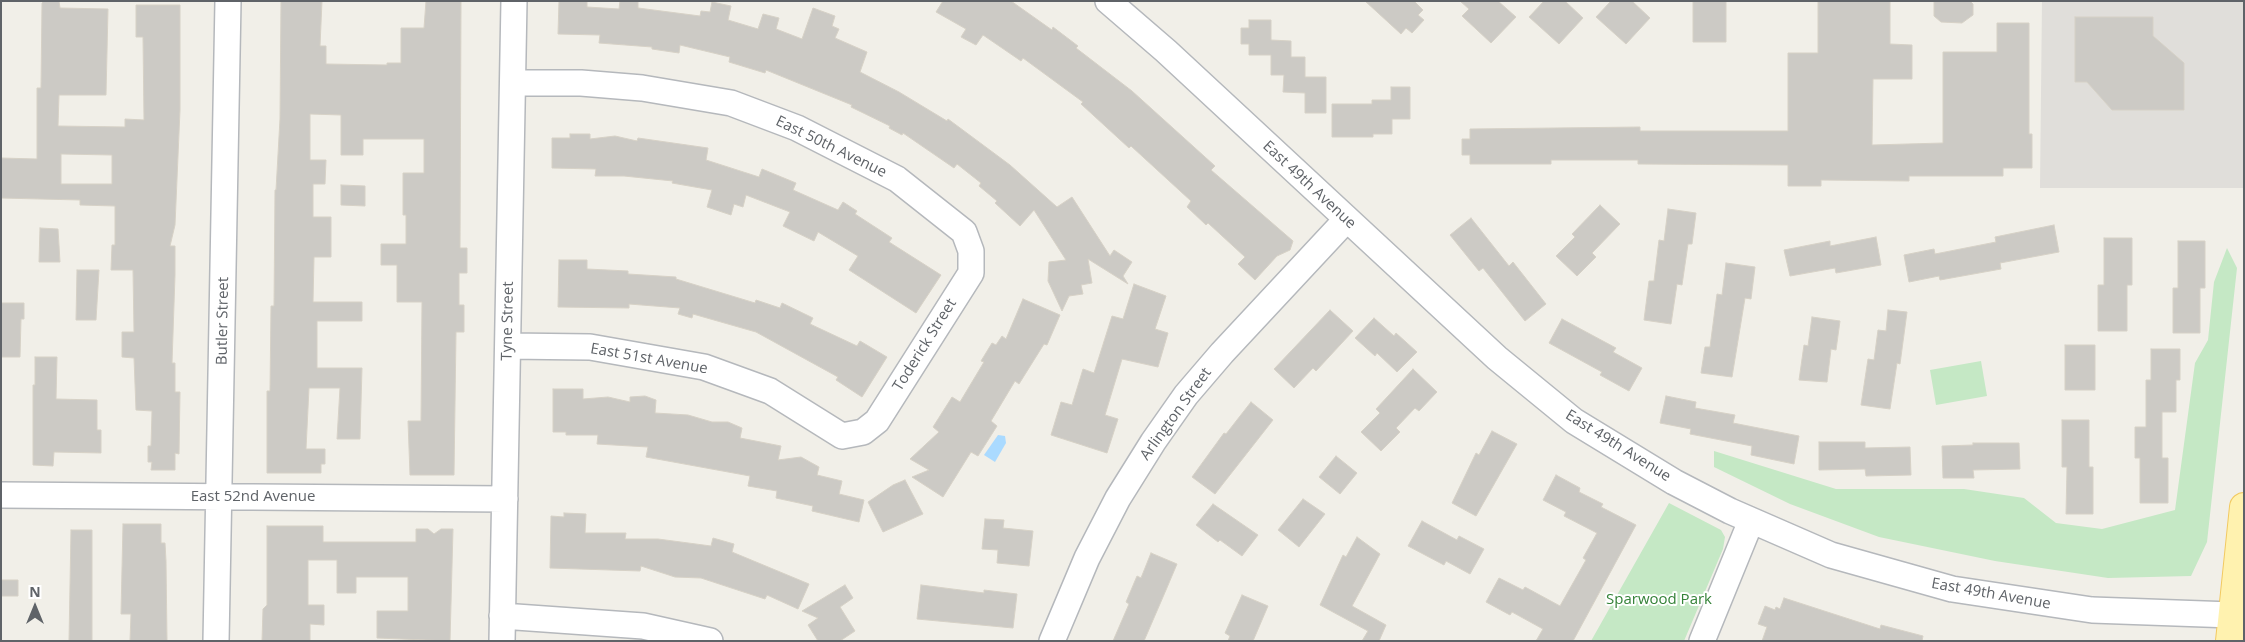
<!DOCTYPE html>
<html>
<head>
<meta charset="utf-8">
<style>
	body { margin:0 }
	#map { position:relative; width:2245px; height:642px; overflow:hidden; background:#f1efe8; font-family:"Open Sans",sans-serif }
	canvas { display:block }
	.frame { position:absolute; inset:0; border:2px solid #5f6368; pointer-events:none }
	.north { position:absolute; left:10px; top:582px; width:50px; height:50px; -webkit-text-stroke:4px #fff; paint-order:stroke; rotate:0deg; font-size:14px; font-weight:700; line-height:20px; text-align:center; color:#5f6368 }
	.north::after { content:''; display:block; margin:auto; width:18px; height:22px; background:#5f6368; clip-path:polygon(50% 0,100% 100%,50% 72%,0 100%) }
</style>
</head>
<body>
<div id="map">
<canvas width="2245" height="642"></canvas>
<div class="frame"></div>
<div class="north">N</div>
</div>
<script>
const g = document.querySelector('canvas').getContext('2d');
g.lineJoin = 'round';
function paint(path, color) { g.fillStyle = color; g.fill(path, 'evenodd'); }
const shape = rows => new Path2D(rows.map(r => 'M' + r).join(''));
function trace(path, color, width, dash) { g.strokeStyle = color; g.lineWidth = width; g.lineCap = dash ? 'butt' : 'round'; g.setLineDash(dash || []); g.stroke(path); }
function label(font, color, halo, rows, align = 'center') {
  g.font = font + ' "Open Sans",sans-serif'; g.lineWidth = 4; g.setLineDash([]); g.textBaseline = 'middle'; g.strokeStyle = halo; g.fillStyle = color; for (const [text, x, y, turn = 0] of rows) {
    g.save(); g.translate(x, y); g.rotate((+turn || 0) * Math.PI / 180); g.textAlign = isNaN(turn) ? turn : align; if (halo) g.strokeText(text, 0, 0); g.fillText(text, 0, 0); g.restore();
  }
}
const industrial = shape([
	[2042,1,2244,1,2244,188,2040,188]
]);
const green = shape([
	[2227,248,2237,268,2207,542,2191,576,2108,578,1995,561,1879,537,1790,504,1714,467,1714,451,1836,489,1964,489,2024,498,2056,523,2102,529,2175,510,2195,363,2208,340,2214,282],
	[1981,361,1987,396,1936,405,1930,370],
	[1669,503,1721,530,1725,537,1723,549,1684,641,1591,641]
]);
const water = shape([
	[998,435,1005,436,1006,443,995,462,984,455]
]);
const building = shape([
	[44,1,59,1,60,8,108,9,106,95,59,95,58,126,125,127,125,119,144,120,143,37,136,37,136,5,180,5,180,110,175,225,170,246,175,246,175,275,172,363,175,363,175,392,180,392,179,454,175,453,175,470,151,470,152,462,148,462,148,446,151,446,152,411,136,410,134,358,122,357,122,332,134,332,133,270,111,270,112,245,115,245,115,206,80,205,80,200,1,198,1,158,37,159,37,88,41,88,42,3,44,1],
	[61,154,112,155,112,184,61,184,61,154],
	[281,1,322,1,320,46,326,46,326,64,387,65,387,63,401,63,401,28,424,28,426,1,461,1,460,248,467,248,467,273,459,273,459,305,464,305,464,332,456,332,454,475,410,475,408,421,421,421,422,302,397,302,397,265,381,265,381,244,406,244,406,215,403,215,403,173,424,173,424,139,363,139,363,155,341,155,341,115,310,114,310,160,326,160,325,184,313,184,313,217,331,217,331,257,314,257,313,302,362,302,362,321,317,321,317,368,362,368,360,439,337,439,340,388,309,388,306,449,325,449,325,464,321,464,321,473,267,473,267,391,270,391,271,306,274,306,275,190,276,190,280,119,281,1],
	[559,1,587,1,587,7,619,9,620,1,638,1,638,8,700,16,701,11,710,12,712,2,731,6,728,20,758,29,763,14,779,18,776,29,802,39,813,8,835,16,832,26,839,29,835,38,867,52,860,72,899,92,947,121,948,119,1010,165,1057,207,1072,197,1110,256,1114,250,1132,262,1123,276,1128,284,1088,259,1092,283,1081,285,1083,294,1069,296,1062,311,1048,281,1049,262,1066,260,1034,210,1020,226,995,203,997,201,979,186,981,183,957,164,954,168,903,133,902,135,889,128,890,126,851,107,852,105,766,70,765,73,729,62,730,57,680,45,679,53,652,49,652,47,599,43,600,35,558,34,559,1],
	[943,1,1011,1,1052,30,1053,27,1078,46,1076,48,1132,91,1215,166,1211,170,1293,241,1290,250,1277,256,1255,280,1238,264,1245,257,1208,223,1206,225,1187,207,1191,201,1131,146,1129,148,1081,104,1083,102,1023,58,1021,61,983,35,976,45,961,37,966,29,936,12,943,1],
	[1365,1,1414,1,1423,10,1418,15,1424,20,1412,33,1406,28,1401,34,1365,1],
	[1460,1,1498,1,1516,17,1491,43,1462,16,1469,9,1460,1],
	[1544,1,1565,1,1583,18,1559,44,1529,17,1544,1],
	[1611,1,1632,1,1650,18,1626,44,1596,17,1611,1],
	[1693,1,1726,1,1726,42,1693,42,1693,1],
	[1818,1,1890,1,1890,44,1912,45,1912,79,1873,79,1872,145,1943,143,1943,52,1997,52,1997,23,2029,23,2029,134,2032,134,2032,168,2003,168,2003,176,1909,176,1909,181,1821,180,1821,186,1788,186,1788,165,1638,164,1638,160,1551,160,1551,164,1470,164,1470,155,1462,155,1462,139,1470,139,1470,129,1640,127,1640,131,1788,131,1788,53,1818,53,1818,1],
	[1934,1,1970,1,1973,4,1973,15,1962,23,1941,22,1934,16,1934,1],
	[2075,17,2153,17,2153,36,2184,63,2184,110,2112,110,2087,82,2075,82,2075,17],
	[1249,20,1271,20,1271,40,1291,41,1291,57,1305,57,1305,77,1326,77,1326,113,1305,113,1305,93,1283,92,1284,75,1271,75,1271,55,1249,55,1249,44,1241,44,1241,28,1249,28,1249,20],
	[1391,87,1410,87,1410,119,1392,119,1392,134,1373,134,1373,137,1332,137,1332,104,1372,104,1372,100,1391,100,1391,87],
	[570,134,590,134,590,139,615,136,637,141,638,138,708,148,706,160,759,177,762,169,796,183,793,190,838,210,843,202,857,211,855,214,892,238,889,242,941,275,916,313,849,270,858,256,818,232,814,241,783,226,790,212,746,195,743,207,734,204,731,215,707,207,712,190,672,183,673,181,624,176,595,176,596,169,552,168,552,138,570,138,570,134],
	[341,185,365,186,365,206,341,205,341,185],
	[1600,205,1620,224,1592,253,1596,257,1577,276,1556,256,1575,237,1572,234,1600,205],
	[1668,209,1696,213,1692,244,1688,244,1682,285,1677,284,1671,324,1644,320,1649,281,1654,281,1659,240,1664,241,1668,209],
	[1471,218,1509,266,1513,262,1546,304,1525,321,1483,268,1479,271,1450,235,1471,218],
	[2054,225,2059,252,2000,263,2001,269,1940,280,1939,276,1909,282,1904,255,1934,249,1935,254,1996,242,1995,237,2054,225],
	[40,228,58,229,60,262,39,262,40,228],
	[1876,237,1881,265,1836,273,1835,268,1790,276,1784,250,1830,241,1830,246,1876,237],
	[2104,238,2132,238,2132,285,2127,285,2127,331,2098,331,2098,285,2104,285,2104,238],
	[2178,241,2205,241,2205,288,2200,288,2200,333,2173,333,2173,288,2178,288,2178,241],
	[559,260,587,260,587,269,628,271,628,274,676,277,676,279,755,303,756,300,780,308,782,303,813,318,810,324,857,346,860,341,887,357,862,397,836,380,838,377,756,332,693,314,692,318,678,314,680,308,629,304,629,308,558,307,559,260],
	[1726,263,1755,267,1751,299,1745,298,1732,377,1701,373,1705,347,1710,347,1717,294,1722,295,1726,263],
	[77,270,99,270,96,320,76,320,77,270],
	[1134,284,1166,296,1155,329,1168,333,1158,367,1122,359,1105,415,1118,419,1107,453,1051,435,1061,402,1072,405,1083,369,1094,373,1112,316,1123,319,1134,284],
	[1023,299,1060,315,1047,345,1044,344,1019,384,1015,381,991,421,997,426,978,456,971,452,943,497,912,477,929,470,910,459,939,432,933,427,952,397,960,402,984,362,981,361,992,343,996,345,1002,336,1006,339,1023,299],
	[1,303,24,303,24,319,21,319,20,357,1,357,1,303],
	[1330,310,1353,331,1316,371,1313,368,1294,388,1274,369,1330,310],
	[1888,310,1907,312,1900,364,1897,363,1890,409,1861,405,1868,359,1874,360,1878,330,1886,331,1888,310],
	[1812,317,1840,321,1836,350,1831,349,1827,382,1799,380,1804,345,1808,346,1812,317],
	[1374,318,1394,336,1396,333,1417,352,1397,372,1377,353,1375,356,1355,338,1374,318],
	[1562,319,1616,348,1613,352,1642,368,1629,391,1600,375,1602,372,1549,343,1562,319],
	[2065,345,2095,345,2095,390,2065,390,2065,345],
	[2151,349,2180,349,2180,380,2176,380,2176,412,2162,412,2162,458,2168,458,2168,503,2140,503,2140,458,2135,458,2135,427,2146,427,2146,380,2151,380,2151,349],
	[35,357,57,357,56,399,97,400,97,430,101,430,101,453,54,452,53,466,33,465,33,385,35,385,35,357],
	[1413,369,1437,392,1419,411,1415,408,1396,428,1400,432,1381,451,1361,432,1380,413,1376,409,1413,369],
	[553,389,583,389,583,399,608,397,630,402,630,397,645,396,656,400,655,413,688,415,712,422,728,422,742,428,740,438,781,446,778,460,801,457,819,467,817,475,842,481,839,494,864,500,859,522,812,511,813,506,776,498,777,491,748,486,750,476,646,457,648,447,597,444,598,435,566,435,566,432,553,432,553,389],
	[1666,396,1696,402,1695,408,1735,415,1733,423,1799,436,1794,464,1751,455,1752,446,1690,434,1691,429,1660,423,1666,396],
	[1251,402,1273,420,1215,494,1192,477,1224,433,1226,434,1251,402],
	[2062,420,2089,420,2089,467,2093,467,2093,514,2066,514,2067,467,2062,467,2062,420],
	[1492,431,1517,444,1476,516,1452,503,1476,453,1479,455,1492,431],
	[1819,442,1865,442,1865,448,1910,447,1911,475,1866,476,1865,469,1819,470,1819,442],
	[1973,443,2019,443,2020,469,1973,470,1974,478,1943,478,1942,446,1973,445,1973,443],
	[1336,456,1357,473,1340,494,1319,477,1336,456],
	[1556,475,1580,488,1579,492,1603,504,1601,507,1636,525,1573,641,1536,641,1543,629,1512,612,1510,615,1486,602,1499,578,1523,590,1525,587,1560,606,1586,560,1583,558,1597,533,1564,516,1566,512,1543,500,1556,475],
	[905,480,923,514,883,532,868,502,893,485,905,480],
	[1303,499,1325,514,1299,547,1278,530,1303,499],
	[1213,504,1258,535,1242,556,1220,540,1218,542,1196,525,1213,504],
	[564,513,586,514,585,533,626,533,625,539,658,539,711,546,713,538,734,544,732,552,809,584,798,609,767,595,765,599,701,578,675,577,641,566,640,571,550,568,551,516,564,517,564,513],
	[985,519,1004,520,1003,528,1033,531,1029,566,997,563,998,550,982,549,985,519],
	[1422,521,1457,540,1459,536,1484,549,1470,574,1446,561,1444,565,1408,546,1422,521],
	[123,524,161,524,161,543,165,543,166,561,167,641,130,641,131,614,121,614,123,524],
	[267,526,323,526,323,542,416,542,416,529,428,529,434,534,441,529,453,529,450,641,377,638,377,611,408,611,408,577,356,577,356,593,337,593,337,560,308,560,308,605,324,605,324,625,310,624,310,641,262,641,263,609,267,605,267,526],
	[71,530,92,530,92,641,69,641,71,530],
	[1357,537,1380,554,1352,606,1386,625,1379,641,1362,641,1368,631,1320,605,1343,555,1346,557,1357,537],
	[1151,553,1177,564,1166,590,1144,641,1113,641,1129,604,1126,602,1137,576,1141,578,1151,553],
	[1,580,18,580,18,596,1,596,1,580],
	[845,585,853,598,840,607,855,631,840,641,818,641,808,625,818,618,802,611,845,585],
	[921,585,984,593,984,590,1017,594,1013,628,917,619,921,585],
	[1242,595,1268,606,1253,641,1228,641,1230,636,1225,633,1242,595],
	[1784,598,1880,629,1881,625,1923,636,1922,641,1762,641,1767,627,1758,624,1765,606,1775,610,1776,607,1780,609,1784,598]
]);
const minor = shape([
	[1108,1,1166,51,1497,358,1574,421,1674,482,1730,511,1831,555,1952,589,2092,610,2232,615],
	[508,346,590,347,704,367,770,391,842,436,863,432,877,421,971,273,971,251,964,232,897,179,797,128,731,103,642,88,581,83,514,83],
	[1,495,505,499],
	[502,616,643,626,710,641],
	[216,641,228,1],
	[502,641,514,1],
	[1052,641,1087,558,1118,498,1153,442,1186,395,1222,353,1346,220],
	[1702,641,1751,521]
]);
const major = shape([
	[2230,641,2244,507]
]);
const streetNames = [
	["East 50th Avenue",831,147,26],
	["East 49th Avenue",1309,185,43],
	["Butler Street",223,321,-89],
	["Tyne Street",508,321,-89],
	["Toderick Street",925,345,-58],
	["East 51st Avenue",649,359,10],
	["Arlington Street",1176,414,-54],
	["East 49th Avenue",1618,446,32],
	["East 52nd Avenue",253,497],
	["East 49th Avenue",1991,594,10]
];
const parkNames = [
	["Sparwood Park",1659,600]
];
paint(industrial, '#e0deda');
paint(green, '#c5e8c5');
paint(water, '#aadaff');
paint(building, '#cccac5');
trace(building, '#d6d1c6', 1);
trace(minor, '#b5b8bc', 28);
trace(major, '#f2c960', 30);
trace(minor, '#fff', 25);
trace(major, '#fff2af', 28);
label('15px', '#5f6368', '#fff', streetNames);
label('15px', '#348238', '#fff', parkNames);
</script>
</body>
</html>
